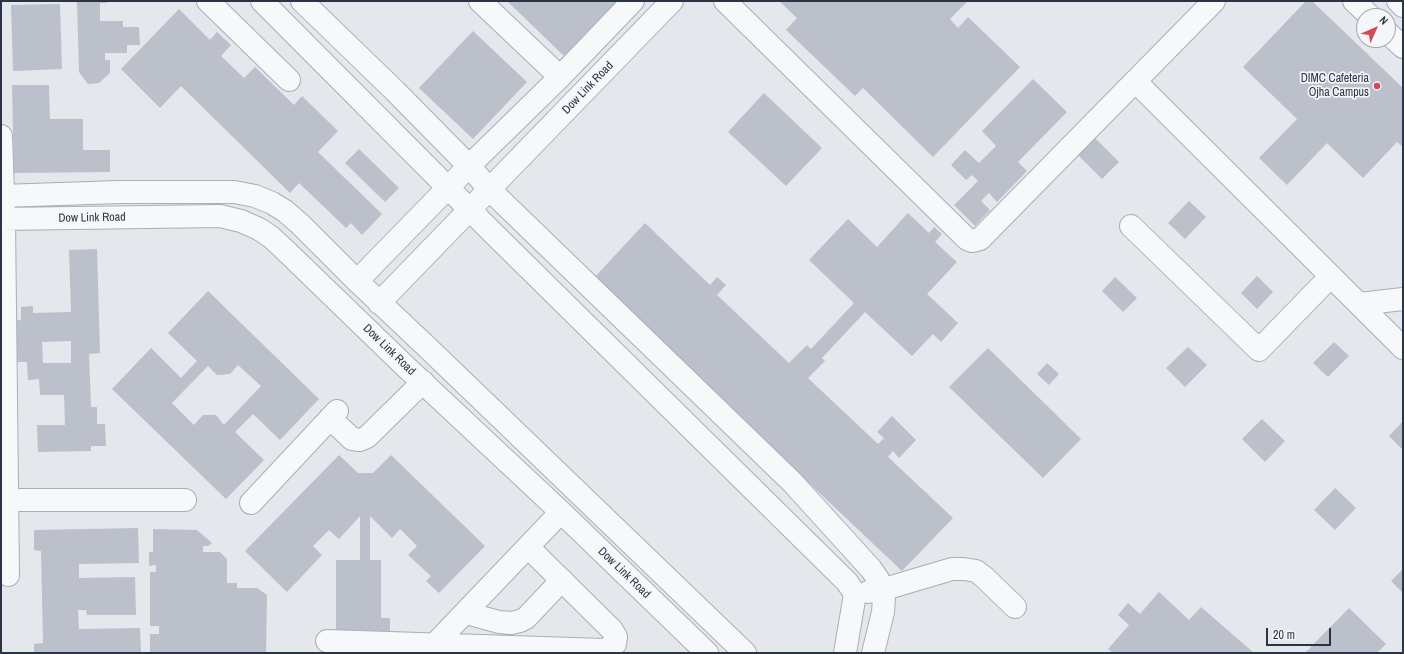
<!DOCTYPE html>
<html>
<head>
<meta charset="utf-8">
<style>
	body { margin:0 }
	#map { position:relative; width:1404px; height:654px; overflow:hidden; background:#e4e7ec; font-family:"Archivo Narrow",sans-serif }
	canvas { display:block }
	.frame { position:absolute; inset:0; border:2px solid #2b3445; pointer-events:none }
	.north { position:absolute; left:1356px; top:8px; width:40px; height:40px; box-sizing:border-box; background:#f4f6f9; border:1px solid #a4a8b1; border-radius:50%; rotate:45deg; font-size:11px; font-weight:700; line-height:16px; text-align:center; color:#2b3445 }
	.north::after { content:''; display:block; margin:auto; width:14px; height:18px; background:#d1495b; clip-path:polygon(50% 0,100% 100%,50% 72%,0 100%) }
	.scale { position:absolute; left:1266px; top:628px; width:65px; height:18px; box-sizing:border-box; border:2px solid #2b3445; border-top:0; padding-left:5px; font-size:12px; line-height:14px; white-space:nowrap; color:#2b3445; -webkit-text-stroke:3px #f4f6f9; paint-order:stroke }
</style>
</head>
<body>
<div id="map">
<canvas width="1404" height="654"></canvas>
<div class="frame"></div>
<div class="north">N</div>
<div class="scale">20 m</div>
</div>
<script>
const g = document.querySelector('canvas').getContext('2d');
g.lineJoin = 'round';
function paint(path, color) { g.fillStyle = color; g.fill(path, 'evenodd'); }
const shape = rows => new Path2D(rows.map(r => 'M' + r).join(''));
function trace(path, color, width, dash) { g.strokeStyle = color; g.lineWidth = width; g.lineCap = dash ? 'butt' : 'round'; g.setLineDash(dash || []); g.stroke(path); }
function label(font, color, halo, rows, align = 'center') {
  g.font = font + ' "Archivo Narrow",sans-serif'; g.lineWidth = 3.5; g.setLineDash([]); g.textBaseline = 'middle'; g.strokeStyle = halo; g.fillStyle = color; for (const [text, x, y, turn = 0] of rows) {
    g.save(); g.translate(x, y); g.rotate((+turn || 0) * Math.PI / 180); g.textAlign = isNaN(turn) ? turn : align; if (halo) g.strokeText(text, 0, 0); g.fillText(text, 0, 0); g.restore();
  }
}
const building = shape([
	[77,1,107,1,107,3,100,3,100,21,123,21,123,27,139,27,140,45,127,45,127,53,105,53,105,60,110,60,110,73,99,83,88,84,79,72],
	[507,1,617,1,564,56],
	[779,1,968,1,950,19,958,28,968,17,1020,67,933,157,863,88,855,96,786,30,797,18],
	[1306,1,1312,1,1403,88,1403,147,1397,142,1363,178,1327,143,1287,185,1259,158,1297,119,1243,67],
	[60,4,62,69,13,71,11,5],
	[179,9,210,40,217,32,231,45,221,56,244,78,255,67,294,105,302,96,338,131,318,152,382,214,362,235,351,223,346,228,299,183,290,193,181,86,160,108,121,69],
	[473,31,527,82,473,139,419,88],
	[1033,79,1067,112,1018,162,1027,171,997,202,989,193,981,201,990,210,975,226,954,205,978,181,972,175,966,180,951,165,965,150,979,163,996,146,982,131],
	[12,85,49,85,50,119,83,119,83,150,110,150,110,172,14,173],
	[764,93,822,148,786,186,728,132],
	[1095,138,1119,162,1102,179,1078,155],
	[359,149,399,188,385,202,345,163],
	[1189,201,1206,217,1185,239,1168,223],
	[908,213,929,233,934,227,942,234,935,242,957,262,927,294,958,323,941,342,933,334,912,356,865,312,822,358,825,361,808,378,878,444,884,438,877,432,892,416,916,440,899,458,893,451,888,457,953,518,902,571,593,279,645,223,710,285,717,277,726,285,717,295,789,363,807,345,811,349,854,303,809,260,848,219,877,247],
	[97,249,100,353,89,354,91,407,97,407,97,424,105,424,106,446,91,446,91,451,38,452,37,425,65,425,64,395,40,395,39,379,28,380,27,362,16,362,15,320,21,320,21,307,33,306,33,313,71,312,69,250],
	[71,341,71,363,43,363,42,342],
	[1257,276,1273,292,1257,309,1241,293],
	[1115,277,1137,298,1123,312,1102,291],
	[208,291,319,399,280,440,253,414,235,432,264,460,226,499,112,389,151,348,181,378,197,361,168,333],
	[238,365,261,386,224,425,216,415,203,415,194,425,172,403,208,366,217,375,230,374],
	[1334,342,1349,356,1328,377,1313,363],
	[1188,347,1207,365,1185,387,1166,368],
	[988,348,1081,439,1043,478,949,387],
	[1047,363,1059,374,1049,385,1037,374],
	[1262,419,1285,441,1265,462,1242,439],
	[1403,421,1403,450,1389,436],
	[339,455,358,473,373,473,391,455,485,546,439,593,426,581,431,576,408,555,417,546,400,529,392,538,370,516,370,560,381,560,381,618,390,618,390,632,336,631,336,560,360,560,360,516,339,539,329,530,313,546,322,555,287,592,245,551],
	[1335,488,1356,508,1335,530,1314,510],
	[138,528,139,563,79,564,79,578,135,577,136,615,87,615,86,610,78,610,79,629,140,628,141,653,34,653,34,644,43,643,41,551,34,550,34,530],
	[153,529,197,530,212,543,208,546,203,546,203,552,220,552,227,559,227,583,237,583,237,588,257,588,267,595,266,653,150,653,150,634,159,634,159,626,150,626,150,572,156,572,156,565,149,566,149,552,153,552],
	[1403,569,1403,593,1391,581],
	[1159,592,1189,620,1201,607,1254,653,1113,653,1108,649,1129,625,1118,615,1128,603,1140,614],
	[1349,608,1386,644,1377,653,1305,653]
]);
const minor = shape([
	[208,1,289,80],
	[262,1,494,234,847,582,855,594,845,653],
	[302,1,395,91,469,166,490,190,792,482,871,569,878,579,884,598,883,612,873,653],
	[480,1,560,77],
	[725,1,967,239,972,241,980,239,1214,1],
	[1354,1,1370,16],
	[1398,1,1403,6],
	[1388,33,1403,47],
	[1135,81,1403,348],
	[1,136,4,219,8,575],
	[1,196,119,192,234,192,255,196,272,203,285,211,300,224,357,281,428,348,745,653],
	[1,219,220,216,241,221,259,229,271,237,286,251,406,367,561,512,707,653],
	[1131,226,1259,350,1331,276],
	[357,281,469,166,560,77,633,1],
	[379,303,672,1],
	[1359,304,1403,299],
	[330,418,352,439,360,440,367,437,423,382],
	[7,500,185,500],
	[251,503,337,411],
	[868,592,881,590,952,569,964,569,976,571,984,577,1015,607],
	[466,613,499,622,511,623,520,621,526,618,562,580],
	[327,641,604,650,609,648,615,644,616,637,612,630,528,547],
	[435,644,561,512]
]);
const markers = [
	[1377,86,4,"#d1495b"]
];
const poiNames = [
	["DIMC Cafeteria",1369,79],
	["Ojha Campus",1369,93]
];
const streetNames = [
	["Dow Link Road",588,88,-46],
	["Dow Link Road",92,218,-1],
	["Dow Link Road",389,350,44],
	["Dow Link Road",624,573,44]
];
paint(building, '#bbc0ca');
trace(minor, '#a9aeb7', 24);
trace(minor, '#f7f8fa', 22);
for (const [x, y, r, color] of markers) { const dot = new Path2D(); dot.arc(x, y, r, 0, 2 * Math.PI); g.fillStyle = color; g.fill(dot); trace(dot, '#f4f6f9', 1.5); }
label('12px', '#2b3445', '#f4f6f9', poiNames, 'right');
label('12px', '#2b3445', '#f4f6f9', streetNames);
</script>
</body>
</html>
